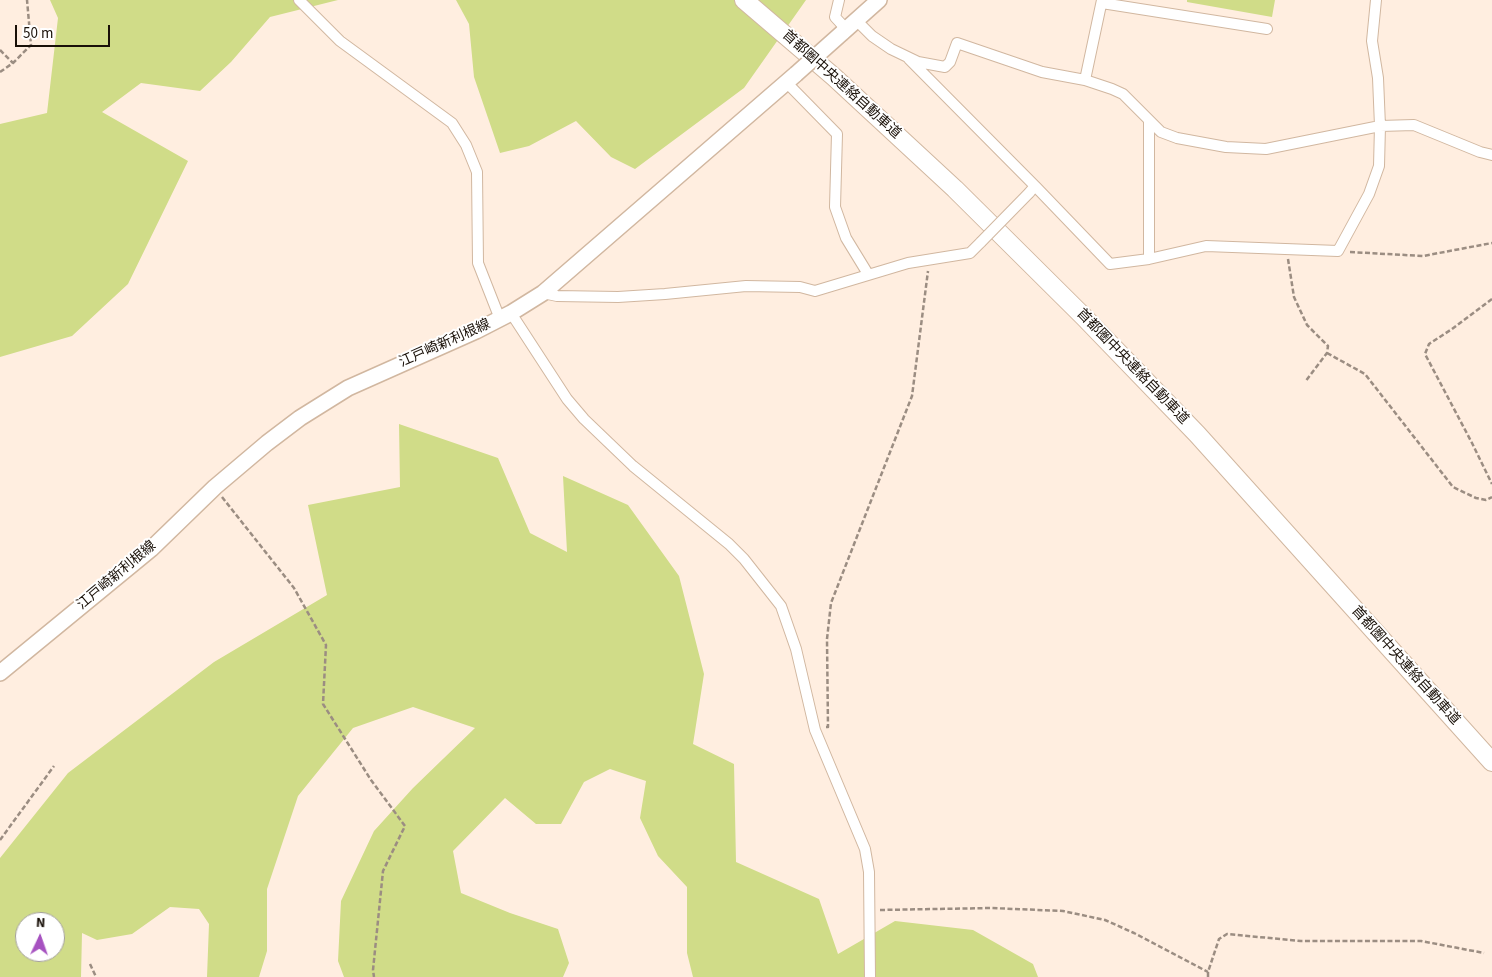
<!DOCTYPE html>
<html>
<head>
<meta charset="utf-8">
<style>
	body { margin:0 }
	#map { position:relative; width:1492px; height:977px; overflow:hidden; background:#ffeee0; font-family:"Source Sans 3",sans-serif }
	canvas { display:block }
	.north { position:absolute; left:15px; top:912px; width:50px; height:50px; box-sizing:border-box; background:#fff; border:1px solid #a39f9c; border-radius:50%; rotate:3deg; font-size:14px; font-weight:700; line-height:20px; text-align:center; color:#191008 }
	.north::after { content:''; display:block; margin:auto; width:18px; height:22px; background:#a652c0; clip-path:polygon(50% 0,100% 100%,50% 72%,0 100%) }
	.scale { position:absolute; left:15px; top:25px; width:95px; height:22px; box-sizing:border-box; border:2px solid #191008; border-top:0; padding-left:6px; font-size:15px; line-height:18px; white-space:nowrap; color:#191008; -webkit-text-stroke:4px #fff; paint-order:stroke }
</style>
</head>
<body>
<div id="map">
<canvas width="1492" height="977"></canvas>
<div class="north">N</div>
<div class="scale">50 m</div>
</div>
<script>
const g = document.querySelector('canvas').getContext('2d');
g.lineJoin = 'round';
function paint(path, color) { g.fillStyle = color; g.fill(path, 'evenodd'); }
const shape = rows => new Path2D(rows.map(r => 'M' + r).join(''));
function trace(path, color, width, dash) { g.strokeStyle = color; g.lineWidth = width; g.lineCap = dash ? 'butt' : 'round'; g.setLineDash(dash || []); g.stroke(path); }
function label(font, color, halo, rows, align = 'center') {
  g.font = font + ' "Source Sans 3","Noto Sans JP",sans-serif'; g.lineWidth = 4; g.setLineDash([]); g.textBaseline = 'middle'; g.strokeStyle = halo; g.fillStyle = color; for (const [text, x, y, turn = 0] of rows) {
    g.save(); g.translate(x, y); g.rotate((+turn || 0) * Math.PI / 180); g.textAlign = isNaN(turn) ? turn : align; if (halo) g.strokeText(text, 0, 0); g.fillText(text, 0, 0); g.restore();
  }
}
const green = shape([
	[50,0,338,0,270,17,231,62,200,91,141,83,102,112,188,161,128,284,72,336,0,357,0,124,47,113,58,18],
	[456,0,806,0,744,88,635,169,611,157,576,121,529,146,500,153,474,77,469,24],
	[1187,0,1275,0,1272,17,1187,2],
	[399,424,498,458,530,533,567,552,563,476,628,505,679,576,704,674,693,744,734,764,736,862,819,899,838,954,895,921,973,930,1033,964,1038,977,693,977,687,953,687,887,658,856,640,818,646,781,610,769,584,782,561,824,536,824,505,798,453,851,461,893,510,913,558,929,569,963,563,977,344,977,338,961,341,901,374,831,413,788,475,728,413,707,353,728,298,796,267,889,267,951,259,977,207,977,209,924,199,909,170,907,132,934,97,940,82,933,81,977,0,977,0,858,68,773,214,662,327,595,308,505,400,487],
	[25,922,55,922,55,952,25,952]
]);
const path = shape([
	[0,50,13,63],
	[0,72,13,63,31,45,27,0],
	[1350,252,1423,256,1492,243],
	[1288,259,1294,297,1307,325,1328,346,1327,353,1305,382],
	[1492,299,1452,329,1429,344,1425,354,1472,443,1492,484],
	[1327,353,1365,374,1453,487,1476,498,1486,500,1492,497],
	[222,497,294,588,326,645,323,704,371,780,405,826,383,871,373,970,374,977],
	[826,727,828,727,827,639,831,603,912,396,928,271],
	[0,840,54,766],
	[880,910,991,908,1063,911,1105,920,1134,933,1208,972],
	[90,964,96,977],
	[1208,977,1208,972,1219,939,1227,934,1301,941,1421,941,1484,953]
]);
const minor = shape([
	[299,0,340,41,452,123,466,145,477,172,478,263,500,319],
	[839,0,835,17,846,29],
	[1102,3,1267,29],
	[856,20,872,36,891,49,918,62,945,67,950,62,957,43,1042,72,1085,80,1112,89,1123,94,1161,132,1177,138,1226,147,1266,149,1380,126,1414,125,1480,152,1492,155],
	[909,59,1035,186],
	[1085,80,1102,0],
	[787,83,837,134,835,207,846,238,868,274],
	[1029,193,1035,186,1110,264,1149,259,1206,246,1338,251,1369,194,1379,166,1380,126,1378,78,1372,41,1376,0],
	[1149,259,1149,121],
	[543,293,557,296,618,297,665,294,746,286,800,287,815,291,908,263,970,253,981,242],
	[511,313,567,399,584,419,633,466,729,544,744,559,781,606,796,649,815,730,865,849,869,872,870,977]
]);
const primary = shape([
	[842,33,879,0],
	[0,673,151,549,215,487,267,443,300,418,348,388,476,331,511,313,543,293,796,74]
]);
const motorway = shape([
	[744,0,834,77,955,189,1084,317,1197,434,1492,762]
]);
const minorBridge = shape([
	[981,242,1029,193]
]);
const primaryBridge = shape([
	[796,74,842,33]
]);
const streetNames = [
	["首都圏中央連絡自動車道",841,85,42],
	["江戸崎新利根線",445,344,-24],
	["首都圏中央連絡自動車道",1132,367,46],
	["江戸崎新利根線",117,576,-40],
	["首都圏中央連絡自動車道",1405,666,48]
];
paint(green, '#d0dc88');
trace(minor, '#d1b7a0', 12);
trace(primary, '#d1b7a0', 18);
trace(motorway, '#d1b7a0', 20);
trace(path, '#9b8d82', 2.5, [5, 2.5]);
trace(minor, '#fff', 10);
trace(primary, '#fff', 15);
trace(motorway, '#fff', 18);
trace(minorBridge, '#d1b7a0', 12, []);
trace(primaryBridge, '#d1b7a0', 18, []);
trace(minorBridge, '#fff', 10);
trace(primaryBridge, '#fff', 15);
label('14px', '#191008', '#fff', streetNames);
</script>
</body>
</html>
